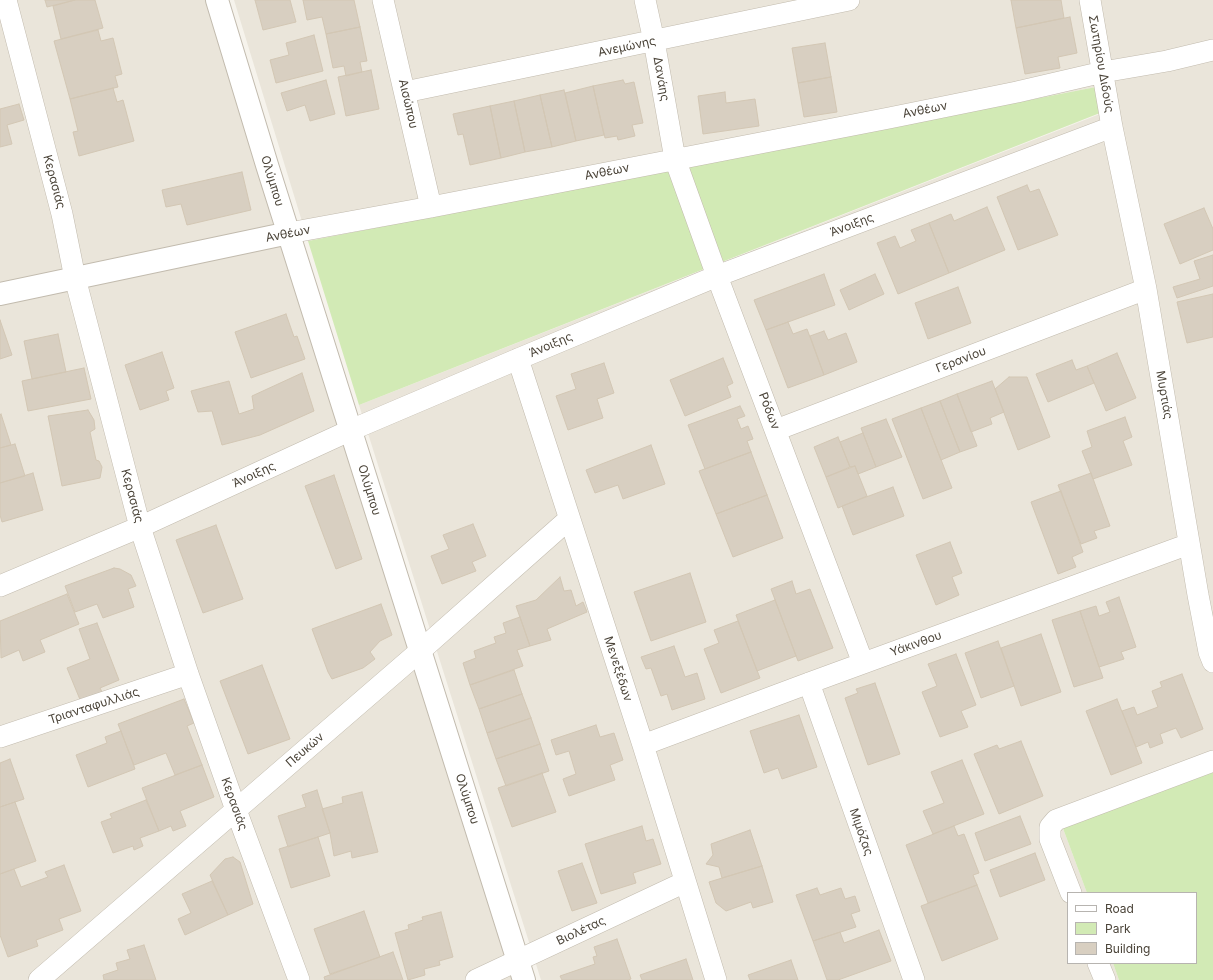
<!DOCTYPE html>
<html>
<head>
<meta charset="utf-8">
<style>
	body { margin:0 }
	#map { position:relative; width:1213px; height:980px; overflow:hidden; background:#f6f3ec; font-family:Inter,sans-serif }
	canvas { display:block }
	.legend { position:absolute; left:1067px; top:892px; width:130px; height:72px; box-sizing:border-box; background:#fff; border:1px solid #b7b4b0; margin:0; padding:5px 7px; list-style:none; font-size:12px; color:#4b4439 }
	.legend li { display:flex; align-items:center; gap:8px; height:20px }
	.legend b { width:20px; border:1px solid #b7b4b0 }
</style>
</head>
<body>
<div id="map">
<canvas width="1213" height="980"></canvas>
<ul class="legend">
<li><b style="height:5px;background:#fff"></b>Road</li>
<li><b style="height:11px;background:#d2eab5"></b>Park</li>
<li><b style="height:11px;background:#d8cfc1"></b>Building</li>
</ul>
</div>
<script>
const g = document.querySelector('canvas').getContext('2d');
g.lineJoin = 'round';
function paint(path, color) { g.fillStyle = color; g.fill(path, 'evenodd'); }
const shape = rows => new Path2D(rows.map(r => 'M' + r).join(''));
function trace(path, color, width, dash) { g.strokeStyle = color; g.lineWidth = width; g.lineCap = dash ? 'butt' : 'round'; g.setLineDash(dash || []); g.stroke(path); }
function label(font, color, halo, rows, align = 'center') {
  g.font = font + ' Inter,sans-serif'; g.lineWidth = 3; g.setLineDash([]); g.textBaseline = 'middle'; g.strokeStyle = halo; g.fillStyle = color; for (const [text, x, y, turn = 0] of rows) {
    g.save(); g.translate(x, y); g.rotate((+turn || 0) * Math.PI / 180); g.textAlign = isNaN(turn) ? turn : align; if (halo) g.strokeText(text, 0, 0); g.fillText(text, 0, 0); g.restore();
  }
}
const residential = shape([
	[0,0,207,0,515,980,0,980],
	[234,0,1213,0,1213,763,1061,823,1087,893,1068,893,1068,963,1113,963,1119,980,541,980,359,405,1105,112,1101,86,308,241]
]);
const green = shape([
	[1101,86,1105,111,359,405,308,241],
	[1213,763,1213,980,1119,980,1113,963,1196,963,1196,893,1087,893,1061,823]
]);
const building = shape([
	[45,0,75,0,47,7,45,0],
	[75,0,95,0,103,28,61,39,53,6,75,0],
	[255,0,290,0,296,22,263,30,255,0],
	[303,0,354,0,360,27,326,34,322,17,307,20,303,0],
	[1011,0,1061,0,1064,18,1016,28,1011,0],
	[1070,17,1077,53,1058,57,1060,68,1025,74,1016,28,1070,17],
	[360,27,367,61,360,62,362,72,346,76,344,66,333,68,326,34,360,27],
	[98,30,101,41,113,38,122,74,115,76,118,87,70,99,54,41,98,30],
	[314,35,323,71,276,83,270,60,289,55,286,43,314,35],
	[825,43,831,77,798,83,792,48,825,43],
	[371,70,379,109,346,116,338,77,371,70],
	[831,77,837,112,804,117,798,83,831,77],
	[326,80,335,114,310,121,305,105,287,111,281,93,326,80],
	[623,80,625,84,634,82,643,123,632,125,635,136,618,140,617,136,605,138,593,86,623,80],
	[593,86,604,135,576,141,565,93,593,86],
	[113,88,117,102,123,100,134,141,79,156,73,132,78,131,70,99,113,88],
	[564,90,576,141,552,147,540,95,564,90],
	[725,92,726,103,755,99,759,126,703,134,698,96,725,92],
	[540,95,552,147,525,152,514,101,540,95],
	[514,101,525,152,501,158,490,106,514,101],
	[19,104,24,120,7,125,12,144,0,147,0,109,19,104],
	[490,106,501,158,470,165,463,134,458,135,453,114,490,106],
	[242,172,251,210,187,225,181,204,166,207,162,190,242,172],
	[1027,185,1030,192,1039,189,1058,235,1018,250,997,197,1027,185],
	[987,207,1005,250,949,273,929,223,951,214,954,221,987,207],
	[1204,208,1213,229,1213,250,1180,264,1164,224,1204,208],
	[929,223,949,273,898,294,877,243,895,236,900,248,916,241,911,230,929,223],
	[1213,255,1213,286,1177,298,1173,287,1200,279,1194,261,1213,255],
	[824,274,835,305,766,330,754,300,824,274],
	[875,274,884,294,849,310,840,290,875,274],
	[958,287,971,323,928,339,915,303,958,287],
	[1213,294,1213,337,1187,343,1177,302,1213,294],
	[286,314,294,337,297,336,305,359,251,378,235,332,286,314],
	[0,320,12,355,0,359,0,320],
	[788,322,793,334,807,329,824,375,788,388,766,330,788,322],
	[824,331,828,340,846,333,857,362,824,375,810,336,824,331],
	[58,334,66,372,32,379,24,341,58,334],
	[162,352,174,388,166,391,169,400,140,410,125,365,162,352],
	[1117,353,1136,398,1106,411,1087,366,1117,353],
	[723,358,733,383,727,386,731,397,685,416,670,380,723,358],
	[1072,360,1076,370,1087,366,1094,383,1048,402,1036,374,1072,360],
	[604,363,614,393,597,399,603,418,568,430,556,396,576,389,571,374,604,363],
	[84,368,91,399,28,411,22,381,84,368],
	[302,373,314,411,260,435,222,445,212,411,198,412,191,391,229,381,239,414,254,409,252,396,302,373],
	[1009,377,1027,377,1050,437,1018,450,995,389,1009,377],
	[992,381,1004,412,990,418,992,424,971,432,957,394,992,381],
	[957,394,977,446,960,452,940,401,957,394],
	[940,401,960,452,941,460,921,408,940,401],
	[740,406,745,416,737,419,741,429,748,426,753,439,747,441,751,452,705,469,688,425,740,406],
	[921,408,952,488,923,499,892,419,921,408],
	[88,410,94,420,95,429,90,432,96,460,99,461,102,467,100,478,62,486,48,416,88,410],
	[1,414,11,445,0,448,0,415,1,414],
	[1125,417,1132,437,1123,441,1132,465,1093,479,1082,451,1092,447,1087,431,1125,417],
	[886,419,902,457,876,467,861,428,886,419],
	[863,433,876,467,858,474,855,466,850,467,840,442,863,433],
	[838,437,850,467,826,477,814,447,838,437],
	[15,444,25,476,0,483,0,448,15,444],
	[651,445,665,484,623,499,618,485,595,493,586,470,651,445],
	[751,452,767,495,716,514,699,471,751,452],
	[855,466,867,496,838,508,826,477,855,466],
	[33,473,43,510,2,522,0,515,0,483,33,473],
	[1091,473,1110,526,1094,531,1097,538,1081,544,1058,485,1091,473],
	[334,475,362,559,336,569,305,486,334,475],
	[893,487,904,516,853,535,842,506,893,487],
	[1061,491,1083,552,1072,557,1076,567,1058,574,1031,502,1061,491],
	[767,495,783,538,733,557,716,514,767,495],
	[473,524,486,556,472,562,476,571,442,584,431,556,449,549,443,535,473,524],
	[216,525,243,599,203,613,176,540,216,525],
	[950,542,962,573,952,577,959,595,936,605,916,555,950,542],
	[114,568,120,569,131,575,136,586,128,589,134,607,103,618,97,604,75,612,65,586,114,568],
	[690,573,706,622,651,641,634,592,690,573],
	[560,577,564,591,571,590,576,606,583,602,587,612,547,629,551,640,530,646,516,606,536,600,560,577],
	[792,581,796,594,810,589,833,648,798,661,771,589,792,581],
	[67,594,79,624,40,640,45,652,23,661,19,650,1,658,0,621,67,594],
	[1119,597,1136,647,1121,652,1124,659,1099,667,1080,611,1096,606,1099,616,1110,612,1106,602,1119,597],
	[775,600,796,656,757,671,736,615,775,600],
	[381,604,392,635,380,641,370,652,375,659,363,668,332,679,328,672,312,629,381,604],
	[1080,611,1103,678,1074,687,1052,620,1080,611],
	[520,617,530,646,517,650,523,666,470,685,463,663,476,658,474,651,496,643,494,637,506,633,503,623,520,617],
	[738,621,760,678,721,693,704,649,719,643,714,630,738,621],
	[97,623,119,680,100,688,103,694,81,702,67,668,90,659,79,629,97,623],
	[1041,634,1061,692,1021,706,1001,648,1041,634],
	[998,641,1014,686,981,698,965,653,998,641],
	[674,646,685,677,697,673,705,699,672,710,667,694,661,696,651,668,646,669,641,657,674,646],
	[956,654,976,705,961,711,968,727,940,737,922,692,937,686,928,664,956,654],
	[262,665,290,739,248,754,220,681,262,665],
	[514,670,522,694,479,709,470,685,514,670],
	[1182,674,1203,729,1181,738,1176,728,1160,734,1163,743,1150,748,1148,742,1136,747,1122,711,1134,707,1137,715,1158,707,1152,691,1162,687,1160,682,1182,674],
	[875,683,900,754,868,765,845,698,858,693,856,689,875,683],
	[522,694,531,718,487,733,479,709,522,694],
	[184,699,194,723,187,726,202,765,175,775,166,753,134,765,118,724,184,699],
	[1117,699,1142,763,1111,775,1086,711,1117,699],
	[799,715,817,767,782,779,778,768,764,773,750,731,799,715],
	[531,718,540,744,496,759,487,733,531,718],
	[596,725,600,737,614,733,623,760,610,765,615,780,569,796,563,779,576,774,569,751,556,755,551,740,596,725],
	[121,731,135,769,88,787,76,755,107,743,105,737,121,731],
	[1021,741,1043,796,999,814,974,754,997,745,999,749,1021,741],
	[540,744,549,771,506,786,496,759,540,744],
	[10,759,24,799,0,807,0,763,10,759],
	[962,760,984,814,933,834,923,811,944,803,931,772,962,760],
	[202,765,214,797,180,811,186,826,173,831,171,826,159,831,142,788,202,765],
	[542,773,556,812,512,827,498,788,542,773],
	[317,790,330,833,288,847,278,816,306,807,302,795,317,790],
	[362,792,378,852,352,858,351,851,334,856,330,833,322,809,343,803,342,797,362,792],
	[146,800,159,831,140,838,143,846,134,850,133,846,113,853,101,822,112,818,110,814,146,800],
	[15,802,36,861,0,874,0,807,15,802],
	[1020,816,1031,844,985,861,975,833,1020,816],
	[642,826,646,841,653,839,661,864,633,873,636,883,601,894,585,844,642,826],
	[954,826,958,836,964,834,979,873,973,875,977,885,928,903,906,845,954,826],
	[750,830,762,866,722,878,719,867,706,864,713,855,711,844,750,830],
	[318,837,330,876,291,888,279,849,318,837],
	[1035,853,1045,880,1000,897,990,870,1035,853],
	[233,857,240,862,253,904,228,915,210,875,225,859,233,857],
	[582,863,597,903,572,911,558,871,582,863],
	[64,865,81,911,59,919,63,930,36,940,38,946,8,957,0,935,0,874,14,869,21,887,48,877,45,872,64,865],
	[762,866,773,902,753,908,751,902,726,911,716,903,709,882,762,866],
	[212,881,228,915,185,935,178,919,191,913,182,894,212,881],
	[977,885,998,939,942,961,921,906,977,885],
	[817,888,820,895,841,888,845,899,855,896,860,911,851,914,856,927,813,941,796,895,817,888],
	[364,911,380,957,330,974,314,929,364,911],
	[441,912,453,957,439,961,440,965,424,969,425,975,408,980,395,933,409,929,408,925,423,920,422,917,441,912],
	[879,930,891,961,838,980,827,980,813,941,840,932,844,943,879,930],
	[617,939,631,979,628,980,562,980,560,976,595,964,593,957,597,956,594,947,617,939],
	[144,945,156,980,104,980,103,975,118,970,116,963,130,959,127,950,144,945],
	[393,952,403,980,325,980,324,977,393,952],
	[686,959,693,980,642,980,640,975,686,959],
	[791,960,798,980,750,980,748,975,791,960]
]);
const minor = shape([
	[6,0,62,214,75,278,140,527,188,674,236,810,299,980],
	[383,0,431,207],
	[645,0,654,41,675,159,717,276,863,663],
	[1090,0,1112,127,1146,289,1198,595,1209,652,1213,662],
	[405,92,849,0],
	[289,233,431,207,889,118,1017,92,1103,72,1167,61,1213,50],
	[518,359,643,745,716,980],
	[776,430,1146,289],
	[0,586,140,527,351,430,518,359,717,276,1112,127],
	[809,683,914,980],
	[0,737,188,674],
	[643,745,809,683,1189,544],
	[1071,893,1050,839,1050,827,1056,820,1213,761],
	[1098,963,1105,980],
	[39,980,420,651,569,519],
	[476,980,685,882]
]);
const tertiary = shape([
	[217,0,267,165,524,980],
	[0,294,289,233]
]);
const streetNames = [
	["Ανεμώνης",627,47,-12],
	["Σωτηρίου Διδούς",1101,64,80],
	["Δανάης",661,79,80],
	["Αισώπου",408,104,77],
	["Ανθέων",925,110,-11],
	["Ανθέων",607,172,-11],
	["Ολύμπου",272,181,73],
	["Κερασιάς",54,182,75],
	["Άνοιξης",852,225,-21],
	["Ανθέων",288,234,-11],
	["Άνοιξης",551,345,-23],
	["Γερανίου",961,360,-21],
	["Μυρτιάς",1164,395,80],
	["Ρόδων",769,411,69],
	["Άνοιξης",254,475,-25],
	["Ολύμπου",369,490,73],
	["Κερασιάς",132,496,75],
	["Υάκινθου",916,644,-20],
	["Μενεξέδων",618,669,72],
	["Τριανταφυλλιάς",94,706,-18],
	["Πευκών",305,750,-41],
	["Ολύμπου",467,799,72],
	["Κερασιάς",234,804,70],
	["Μιμόζας",861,832,71],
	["Βιολέτας",581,931,-25]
];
paint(residential, '#eae5da');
paint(green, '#d2eab5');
paint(building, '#d8cfc1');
trace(building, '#d3c7b4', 1);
trace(minor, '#c2bbae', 22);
trace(tertiary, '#c2bbae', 24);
trace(minor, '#fff', 21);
trace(tertiary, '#fff', 22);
label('12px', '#4b4439', '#fff', streetNames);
</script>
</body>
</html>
